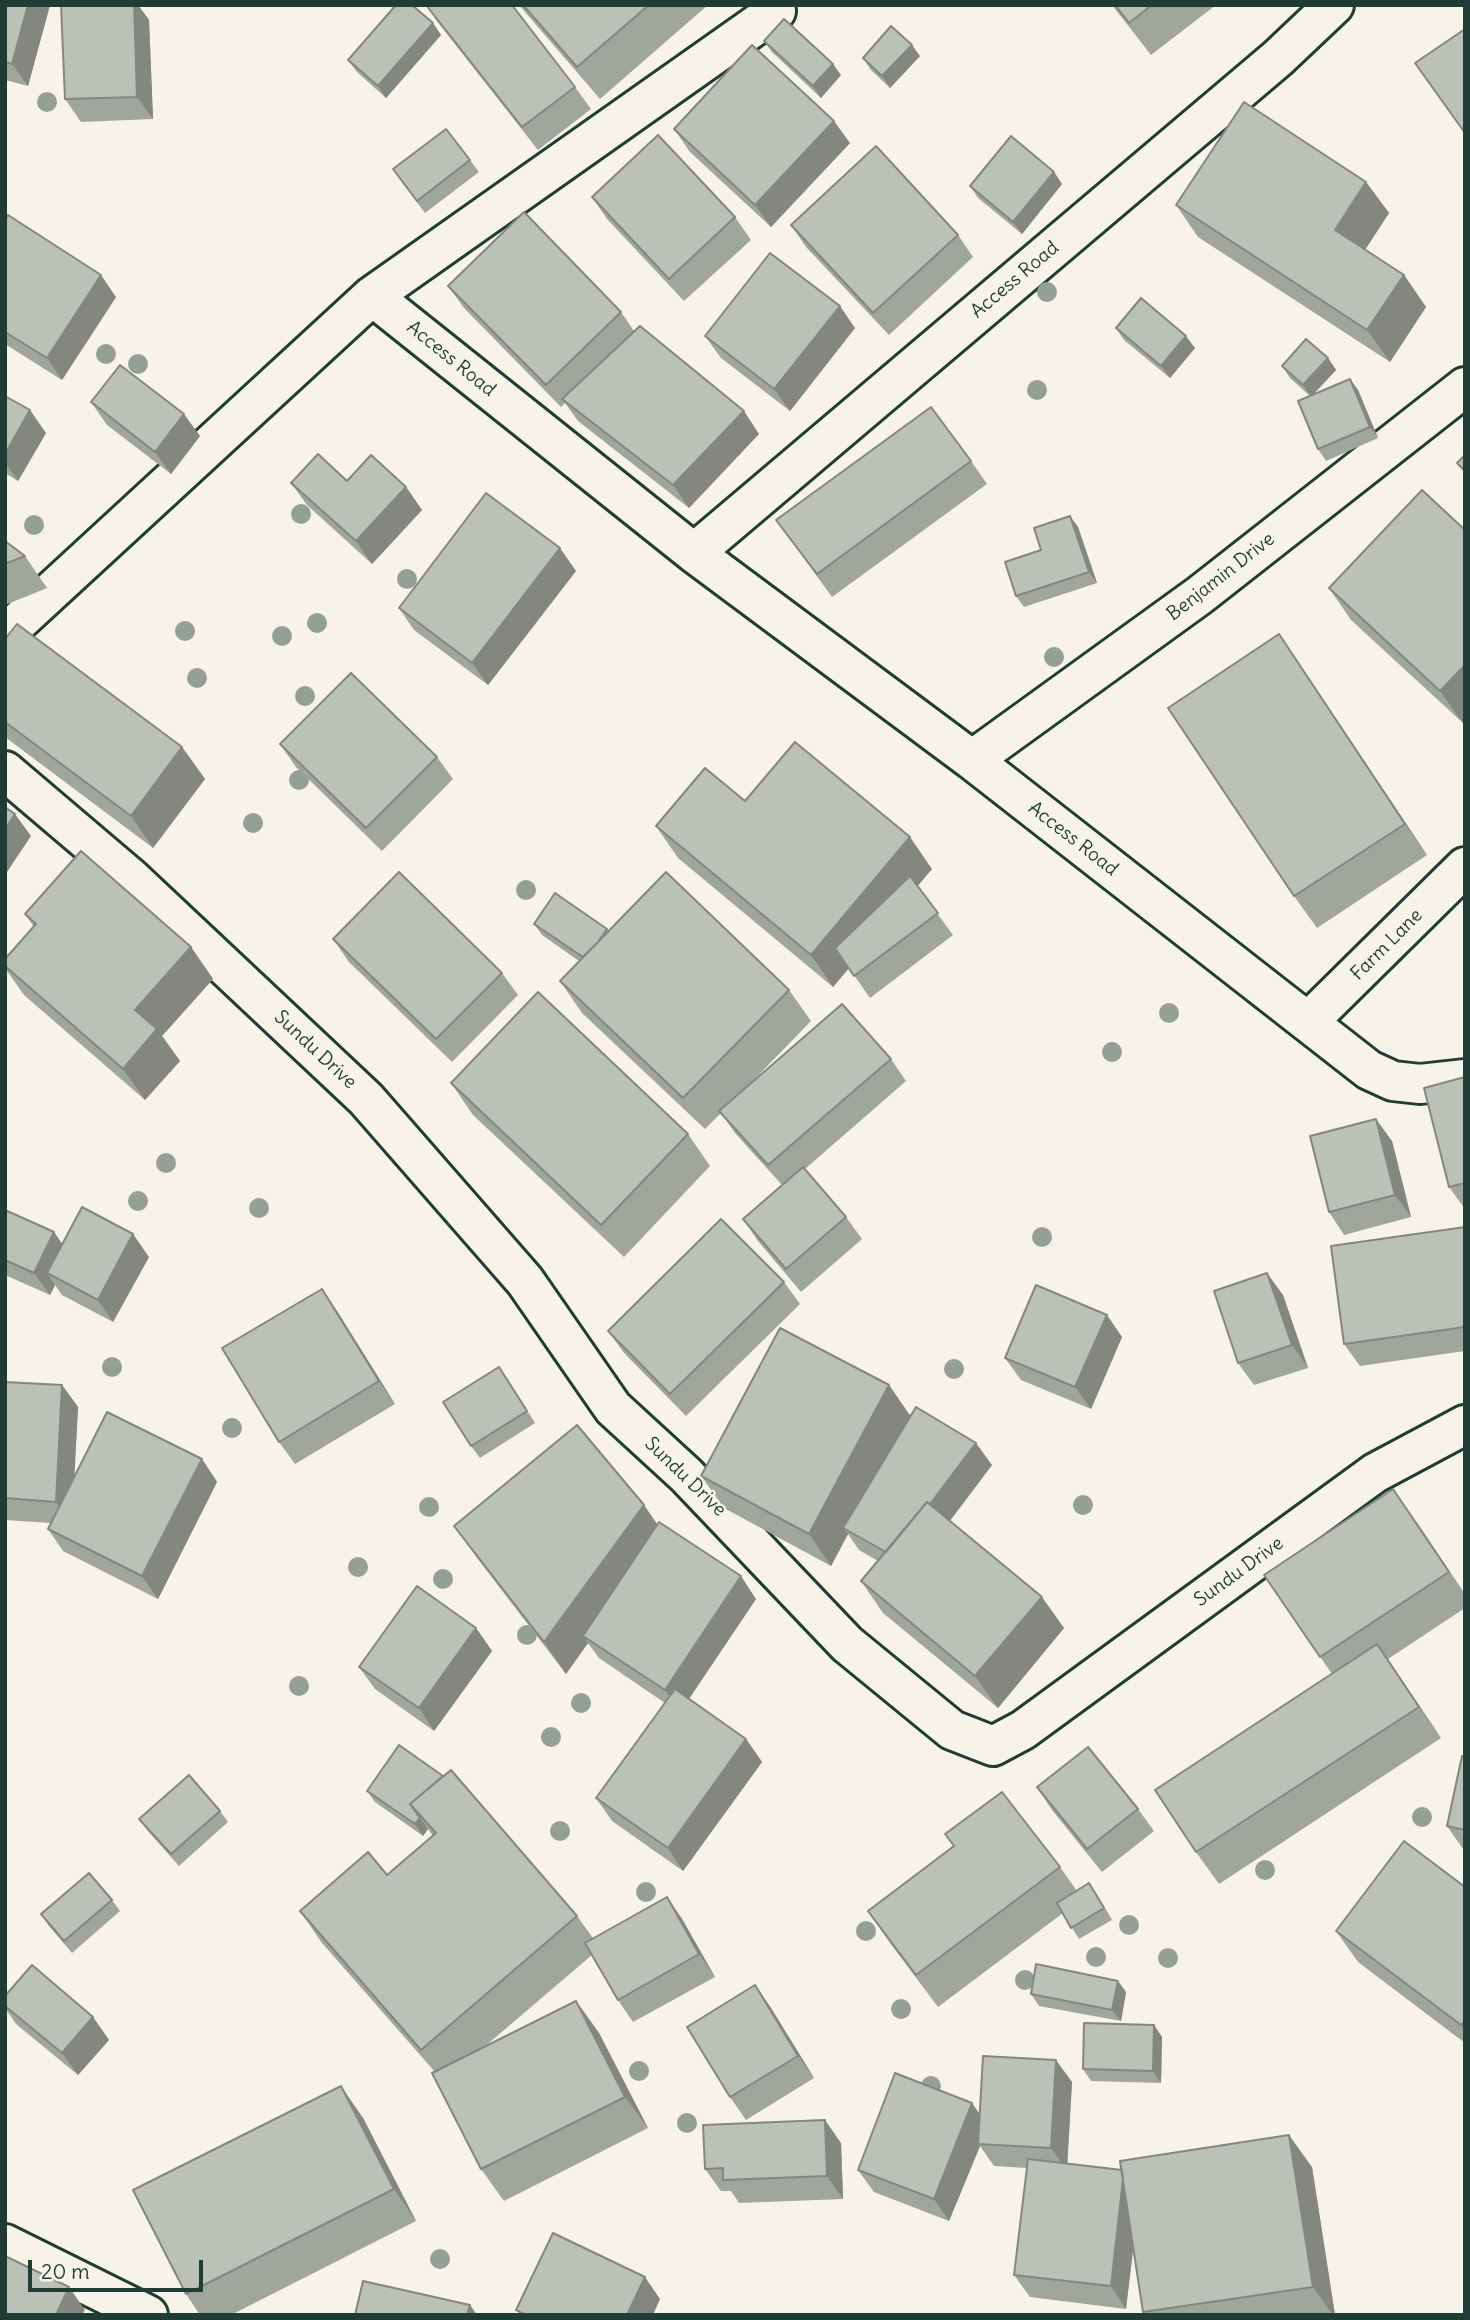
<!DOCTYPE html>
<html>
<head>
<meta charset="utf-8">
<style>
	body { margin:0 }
	#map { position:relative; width:1470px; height:2320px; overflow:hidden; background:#f7f3e8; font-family:Delius,sans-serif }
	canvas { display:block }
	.frame { position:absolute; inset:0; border:7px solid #1f3d34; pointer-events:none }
	.scale { position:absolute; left:28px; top:2260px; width:175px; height:32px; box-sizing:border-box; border:4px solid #1f3d34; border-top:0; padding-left:9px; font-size:21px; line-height:24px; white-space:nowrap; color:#1f3d34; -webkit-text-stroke:5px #f7f3e8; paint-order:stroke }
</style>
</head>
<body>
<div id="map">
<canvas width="1470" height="2320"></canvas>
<div class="frame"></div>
<div class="scale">20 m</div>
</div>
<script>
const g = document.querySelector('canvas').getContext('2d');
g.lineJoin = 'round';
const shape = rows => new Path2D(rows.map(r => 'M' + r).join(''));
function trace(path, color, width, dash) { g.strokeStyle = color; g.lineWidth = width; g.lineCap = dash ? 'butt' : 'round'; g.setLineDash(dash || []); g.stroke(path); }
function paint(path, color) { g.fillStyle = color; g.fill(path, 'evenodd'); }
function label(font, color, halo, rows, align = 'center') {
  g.font = font + ' Delius,sans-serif'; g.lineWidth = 5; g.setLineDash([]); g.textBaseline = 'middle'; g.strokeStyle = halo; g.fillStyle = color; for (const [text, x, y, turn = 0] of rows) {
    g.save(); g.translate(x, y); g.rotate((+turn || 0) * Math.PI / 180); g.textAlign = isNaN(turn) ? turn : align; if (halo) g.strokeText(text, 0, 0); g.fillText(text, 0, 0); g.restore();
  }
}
const minor = shape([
	[372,296,694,553,972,760,1369,1070,1393,1081,1420,1084,1465,1079],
	[694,553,1278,58,1334,5],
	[5,634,372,296,776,11],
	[972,760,1200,595,1465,387],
	[5,771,132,879,366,1099,525,1281,613,1408,686,1475,847,1644,952,1730,993,1746,1023,1730,1375,1473,1465,1425],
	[1308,1022,1465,867],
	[5,2244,148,2315]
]);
const trees = [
	[47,102],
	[1047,292],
	[106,354],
	[138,364],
	[1037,390],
	[301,514],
	[34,525],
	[407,579],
	[317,623],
	[185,631],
	[282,636],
	[1054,657],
	[197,678],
	[305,696],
	[299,780],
	[253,823],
	[526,890],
	[1169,1013],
	[1112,1052],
	[166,1163],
	[138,1201],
	[259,1208],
	[1042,1237],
	[112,1367],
	[954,1369],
	[232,1428],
	[1083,1505],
	[429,1507],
	[358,1567],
	[443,1579],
	[527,1635],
	[299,1686],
	[581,1703],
	[551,1737],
	[1422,1817],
	[560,1831],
	[1265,1870],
	[646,1892],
	[1129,1925],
	[866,1931],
	[1096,1957],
	[1168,1958],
	[1025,1980],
	[901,2009],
	[639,2071],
	[931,2086],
	[687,2123],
	[440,2259]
];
const wall = shape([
	[5,5,50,5,28,86,5,80],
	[61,5,138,5,149,20,153,119,81,122,65,99],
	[426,5,518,5,514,8,575,87,591,109,538,150,436,20],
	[519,5,708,5,600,99],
	[1112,5,1216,5,1151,55],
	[433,23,441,35,386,98,357,72,348,60],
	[764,41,841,75,821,98,772,52],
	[920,56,890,88,871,70,863,58],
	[674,129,850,143,771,227,690,152],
	[470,160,479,172,425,213,401,181],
	[1054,172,1062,184,1022,234,978,198,970,186],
	[1366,182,1389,213,1365,250,1404,275,1426,307,1390,362,1198,237,1176,205],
	[592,197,735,217,751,240,684,301,607,219],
	[5,220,116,297,62,380,5,344],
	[791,225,958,235,973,257,889,335,806,247],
	[448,286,621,312,634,331,759,434,689,508,578,421,565,403,561,407,464,308],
	[855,328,790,411,721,358,705,336],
	[1116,328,1195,348,1170,378,1124,340],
	[1328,358,1336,370,1313,394,1350,379,1358,390,1378,438,1326,461,1318,449,1310,396,1290,378,1282,366],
	[5,396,46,433,18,481,5,473],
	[91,402,200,436,171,474,107,425],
	[971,461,987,484,832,597,776,520],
	[347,481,406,487,422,510,372,564,307,505,291,483],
	[1422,490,1463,723,1351,620,1329,588],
	[1078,527,1097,583,1024,607,1016,596,1041,550],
	[5,541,25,556,47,588,5,605],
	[576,571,488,685,414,630,399,608],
	[1279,634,1427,855,1317,928,1294,896],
	[5,639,182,747,205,779,153,848,5,737],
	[280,744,437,757,453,779,382,851,296,767],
	[745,801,932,869,917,886,953,935,870,998,849,968,833,987,678,858,656,826],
	[25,914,191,947,213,979,162,1036,180,1061,145,1100,24,995,5,968,5,959,34,927],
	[534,924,607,929,608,931,789,990,811,1021,747,1087,891,1059,906,1081,805,1169,846,1217,862,1239,801,1292,758,1241,743,1219,782,1185,735,1133,721,1113,705,1129,582,1013,560,981,579,961,542,935],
	[333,939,502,973,518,995,452,1062,349,962],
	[1465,1077,1465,1209,1449,1187],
	[451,1083,688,1134,710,1166,624,1257,473,1115],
	[1392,1141,1411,1217,1344,1235,1329,1212],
	[5,1210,54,1232,62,1244,149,1257,113,1322,62,1295,55,1285,50,1295,5,1275],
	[1465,1227,1465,1351,1360,1366,1344,1344],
	[784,1282,800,1304,686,1416,624,1353,608,1331],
	[322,1289,337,1311,395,1404,295,1464,279,1442],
	[1283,1295,1308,1368,1254,1385,1238,1363],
	[1122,1337,1091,1409,1021,1380,1005,1358],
	[507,1378,535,1423,480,1458,471,1446],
	[5,1382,62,1385,78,1407,74,1477,202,1459,217,1482,158,1599,63,1551,48,1529,51,1523,5,1520],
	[889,1385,911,1417,992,1465,950,1521,1064,1628,998,1708,883,1613,861,1581,878,1561,859,1550,848,1534,831,1566,724,1508,701,1476],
	[1416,1521,1465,1594,1465,1608,1388,1659,1441,1738,1219,1884,1196,1852,1332,1674,1264,1575],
	[657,1524,756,1599,689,1699,746,1739,762,1762,683,1871,612,1821,596,1798,665,1703,599,1658,588,1643,566,1674,477,1558,454,1526],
	[476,1628,492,1651,434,1731,375,1689,359,1667],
	[399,1745,577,1916,593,1938,667,1897,682,1919,715,1977,633,2022,618,2000,592,1955,483,2048,576,2001,599,2033,648,2128,504,2201,481,2169,435,2072,322,1943,300,1911,387,1875,433,1836,428,1829,423,1836,375,1802,367,1791],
	[1465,1756,1465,1849,1463,1849,1447,1826],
	[1037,1787,1138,1809,1154,1831,1102,1872,1052,1810],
	[220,1811,228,1822,179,1866,147,1830,139,1819],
	[1060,1867,1077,1891,1089,1883,1112,1920,1079,1939,1063,1913,938,2007,890,1943,868,1911],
	[1465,1887,1465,2043,1358,1962,1336,1931],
	[112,1900,120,1911,72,1953,49,1926,41,1914],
	[755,1985,771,2008,814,2078,746,2120,730,2097],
	[1126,1992,1121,2021,1039,2006,1031,1994],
	[5,1996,93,2017,109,2040,78,2075,16,2024,5,2008],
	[1154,2025,1162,2037,1161,2083,1091,2081,1083,2069],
	[1072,2082,1067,2164,1122,2170,1312,2167,1335,2315,1145,2315,1143,2312,1133,2247,1126,2309,1030,2297,1014,2275,1027,2168,994,2166,980,2146,949,2221,874,2192,858,2170,980,2114],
	[363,2118,416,2221,231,2315,200,2315,186,2294],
	[841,2143,843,2199,739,2203,731,2191,721,2191,705,2169]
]);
const shadedWall = shape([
	[28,5,50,5,28,86,12,64],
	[134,5,138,5,149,20,153,119,137,97],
	[433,23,441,35,386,98,378,86],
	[912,45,920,56,890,88,882,76],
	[833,64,841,75,821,98,813,86],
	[834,121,850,143,771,227,755,205],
	[1054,172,1062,184,1022,234,1013,222],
	[1366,182,1389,213,1357,262,1335,230],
	[101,275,116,297,62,380,47,358],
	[1404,275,1426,307,1390,362,1367,330],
	[840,306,855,328,790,411,774,389],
	[1186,336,1195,348,1170,378,1161,366],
	[1328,358,1336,370,1311,397,1303,385],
	[1350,379,1358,390,1378,438,1370,427],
	[30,410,46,433,18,481,5,462,5,454],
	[744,411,759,434,689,508,673,485],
	[184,414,200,436,171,474,155,452],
	[406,487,422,510,372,564,356,541],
	[1070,516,1078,527,1097,583,1089,572],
	[560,548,576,571,488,685,472,663],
	[1279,634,1301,666,1427,855,1405,824],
	[1465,665,1465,721,1463,723,1440,691],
	[182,747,205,779,153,848,131,816],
	[15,814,31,836,5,875,5,829],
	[910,837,932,869,833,987,811,955],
	[191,947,213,979,162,1036,180,1061,145,1100,123,1069,135,1010],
	[1376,1119,1392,1141,1411,1217,1395,1195],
	[54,1232,69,1254,47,1273,55,1285,50,1295,34,1273],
	[133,1234,149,1257,113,1322,98,1300],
	[1267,1273,1283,1295,1308,1368,1292,1345],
	[322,1289,337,1311,395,1404,379,1381],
	[1107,1315,1122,1337,1091,1409,1075,1387],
	[62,1385,78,1407,72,1524,56,1502],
	[889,1385,911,1417,843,1528,848,1534,831,1566,809,1534],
	[976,1443,992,1465,907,1577,892,1555],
	[202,1459,217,1482,158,1599,142,1576],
	[644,1505,666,1537,583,1636,588,1643,566,1674,544,1642],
	[741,1576,756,1599,680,1712,665,1690],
	[1042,1597,1064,1628,998,1708,975,1676],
	[476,1628,492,1651,434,1731,419,1708],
	[1377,1644,1399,1676,1441,1738,1419,1707],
	[746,1739,762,1762,683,1871,668,1848],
	[420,1818,428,1829,423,1836,415,1824],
	[1089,1883,1097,1895,1112,1920,1104,1908],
	[667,1897,682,1919,715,1977,699,1954],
	[1118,1981,1126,1992,1121,2021,1112,2010],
	[755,1985,771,2008,814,2078,798,2056],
	[576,2001,599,2033,648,2128,625,2097],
	[93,2017,109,2040,78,2075,62,2053],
	[1465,2020,1465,2031,1461,2025],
	[1154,2025,1162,2037,1161,2083,1153,2071],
	[1056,2060,1072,2082,1067,2170,1051,2148],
	[341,2086,363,2118,416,2221,394,2189],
	[972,2103,988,2126,978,2144,980,2146,949,2221,934,2199],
	[825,2120,841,2143,843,2199,827,2176],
	[1289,2135,1312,2167,1335,2315,1333,2315,1313,2287],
	[1124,2171,1140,2193,1126,2309,1111,2286],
	[645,2277,660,2299,653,2315,627,2315],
	[69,2287,85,2310,82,2315,56,2315],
	[470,2305,477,2315,467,2315]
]);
const building = shape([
	[5,5,28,5,12,64,5,62,5,5],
	[61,5,134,5,137,97,65,99,61,5],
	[396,5,412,5,433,23,378,86,348,60,396,5],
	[426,5,512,5,575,87,522,127,426,5],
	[523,5,649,5,577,67,523,5],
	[1115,5,1152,5,1129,23,1115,5],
	[784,19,833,64,813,86,764,41,784,19],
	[891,26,912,45,882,76,863,58,891,26],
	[1465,29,1465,133,1415,63,1465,29],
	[752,45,834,121,755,205,674,129,752,45],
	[1244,102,1366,182,1335,230,1404,275,1367,330,1176,205,1244,102],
	[446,129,470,160,417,201,393,169,446,129],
	[658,135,735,217,669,279,592,197,658,135],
	[1011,136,1054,172,1013,222,970,186,1011,136],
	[876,146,958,235,873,313,791,225,876,146],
	[524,212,621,312,546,385,448,286,524,212],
	[8,215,101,275,47,358,5,332,5,220,8,215],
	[770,253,840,306,774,389,705,336,770,253],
	[1141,298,1186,336,1161,366,1116,328,1141,298],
	[640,326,744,411,673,485,562,399,640,326],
	[1306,339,1328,358,1303,385,1282,366,1306,339],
	[120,365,184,414,155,452,91,402,120,365],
	[1350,379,1370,427,1318,449,1298,401,1350,379],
	[5,396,30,410,5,454,5,396],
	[931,407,971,461,817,574,776,520,931,407],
	[318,454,347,481,371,455,406,487,356,541,291,483,318,454],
	[1465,455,1465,471,1457,463,1465,455],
	[1422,490,1465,530,1465,665,1440,691,1329,588,1422,490],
	[486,493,560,548,472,663,399,608,486,493],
	[1070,516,1089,572,1016,596,1005,562,1041,550,1034,528,1070,516],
	[5,541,25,556,5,564,5,541],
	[17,624,182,747,131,816,5,722,5,639,17,624],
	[1279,634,1405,824,1294,896,1168,708,1279,634],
	[351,673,437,757,366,828,280,744,351,673],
	[795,742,910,837,811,955,656,826,705,768,745,801,795,742],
	[5,807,15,814,5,829,5,807],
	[81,851,191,947,135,1010,157,1029,123,1069,5,966,5,959,36,924,25,914,81,851],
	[399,872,502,973,436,1039,333,939,399,872],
	[666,872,789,990,683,1098,560,981,666,872],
	[910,876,938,913,854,976,835,948,910,876],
	[555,893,607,929,598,942,583,957,534,924,555,893],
	[538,992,688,1134,601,1225,451,1083,538,992],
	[842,1004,891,1059,768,1165,719,1111,842,1004],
	[1465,1077,1465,1183,1449,1187,1424,1088,1465,1077],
	[1376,1119,1395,1195,1329,1212,1310,1136,1376,1119],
	[803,1167,846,1217,786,1269,743,1219,803,1167],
	[82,1207,133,1234,98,1300,47,1273,82,1207],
	[5,1210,54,1232,34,1273,5,1260,5,1210],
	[721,1219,784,1282,670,1394,608,1331,721,1219],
	[1465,1227,1465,1327,1344,1344,1331,1246,1465,1227],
	[1267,1273,1292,1345,1238,1363,1214,1291,1267,1273],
	[1036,1285,1107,1315,1075,1387,1005,1358,1036,1285],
	[322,1289,379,1381,279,1442,222,1348,322,1289],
	[780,1328,889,1385,809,1534,701,1476,780,1328],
	[499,1367,527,1411,471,1446,443,1402,499,1367],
	[5,1382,62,1385,56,1502,5,1498,5,1382],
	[916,1407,976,1443,930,1504,927,1502,886,1552,843,1528,916,1407],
	[107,1412,202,1459,142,1576,48,1529,107,1412],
	[577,1425,644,1505,544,1642,454,1526,577,1425],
	[1393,1489,1449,1572,1320,1657,1264,1575,1393,1489],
	[927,1502,1042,1597,975,1676,861,1581,927,1502],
	[659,1522,741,1576,665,1690,583,1636,659,1522],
	[417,1586,476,1628,419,1708,359,1667,417,1586],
	[1377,1644,1419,1707,1196,1852,1155,1790,1377,1644],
	[675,1689,746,1739,668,1848,596,1798,675,1689],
	[399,1745,443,1776,410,1804,420,1818,415,1824,367,1791,399,1745],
	[1088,1747,1138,1809,1087,1849,1037,1787,1088,1747],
	[1462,1756,1465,1756,1465,1830,1447,1826,1462,1756],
	[451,1770,577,1916,421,2050,300,1911,368,1852,387,1875,436,1833,410,1804,451,1770],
	[189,1775,220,1811,171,1854,139,1819,189,1775],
	[1002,1792,1060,1867,916,1975,868,1911,954,1846,945,1834,1002,1792],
	[1404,1841,1465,1887,1465,2020,1461,2025,1336,1931,1404,1841],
	[89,1873,112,1900,64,1941,41,1914,89,1873],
	[1089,1883,1104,1908,1071,1928,1057,1903,1089,1883],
	[667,1897,699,1954,618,2000,585,1943,667,1897],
	[1036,1964,1118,1981,1112,2010,1031,1994,1036,1964],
	[32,1965,93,2017,62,2053,5,2006,5,1996,32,1965],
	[755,1985,798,2056,730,2097,687,2027,755,1985],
	[576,2001,625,2097,481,2169,432,2073,576,2001],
	[1084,2023,1154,2025,1153,2071,1083,2069,1084,2023],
	[983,2056,1056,2060,1051,2148,978,2144,983,2056],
	[895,2073,972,2103,934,2199,858,2170,895,2073],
	[341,2086,394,2189,186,2294,133,2190,341,2086],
	[825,2120,827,2176,723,2180,723,2168,705,2169,703,2125,825,2120],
	[1289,2135,1313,2287,1143,2312,1120,2161,1289,2135],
	[1028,2159,1122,2170,1123,2179,1111,2286,1014,2275,1028,2159],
	[553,2233,645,2277,627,2315,526,2315,516,2310,553,2233],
	[5,2256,69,2287,56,2315,5,2315,5,2256],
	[363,2281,470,2305,467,2315,355,2315,363,2281]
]);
const streetNames = [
	["Access Road",1015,280,-40],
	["Access Road",451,359,39],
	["Benjamin Drive",1221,577,-38],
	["Access Road",1073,839,38],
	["Farm Lane",1387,945,-45],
	["Sundu Drive",315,1050,43],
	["Sundu Drive",685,1477,44],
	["Sundu Drive",1239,1572,-36]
];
trace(minor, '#1f3d34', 44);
trace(minor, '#f7f3e8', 38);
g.fillStyle = '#949f96';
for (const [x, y] of trees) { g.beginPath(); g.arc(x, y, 10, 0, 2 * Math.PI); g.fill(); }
paint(wall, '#a1a69d');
paint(shadedWall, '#83877f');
paint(building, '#bbc1b6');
trace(building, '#83877f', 2);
label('19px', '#1f3d34', '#f7f3e8', streetNames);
</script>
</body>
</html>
